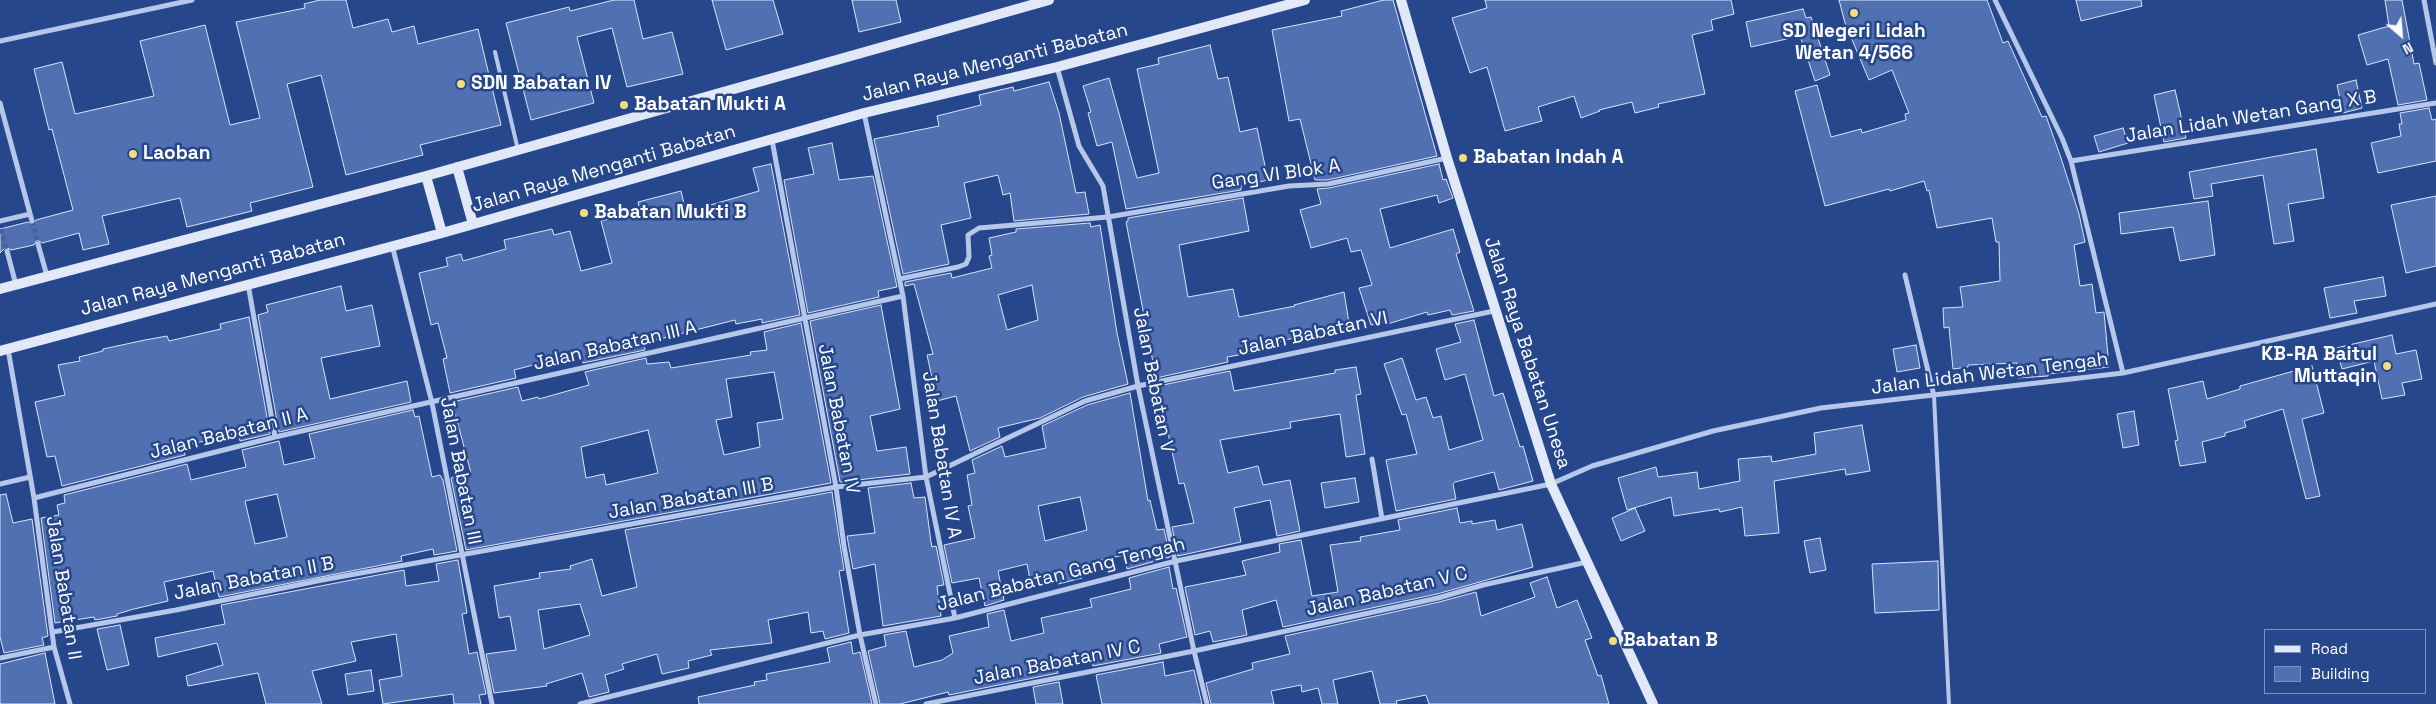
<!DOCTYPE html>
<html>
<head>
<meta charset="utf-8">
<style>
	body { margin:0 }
	#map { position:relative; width:2436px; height:704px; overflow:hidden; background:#27478c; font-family:"Space Grotesk",sans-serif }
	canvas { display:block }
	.legend { position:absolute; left:2264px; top:629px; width:162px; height:65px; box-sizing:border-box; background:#27478c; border:1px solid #7d91ba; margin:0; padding:6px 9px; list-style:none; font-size:15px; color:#fff }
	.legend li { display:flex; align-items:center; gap:10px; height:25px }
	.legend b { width:25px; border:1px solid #7d91ba }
	.north { position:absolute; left:2376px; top:10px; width:50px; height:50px; -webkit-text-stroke:4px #27478c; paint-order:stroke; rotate:153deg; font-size:14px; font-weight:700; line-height:20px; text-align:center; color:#fff }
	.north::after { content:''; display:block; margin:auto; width:18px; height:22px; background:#fff; clip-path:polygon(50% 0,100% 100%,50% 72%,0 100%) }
</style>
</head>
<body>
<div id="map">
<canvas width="2436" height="704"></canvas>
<ul class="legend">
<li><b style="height:6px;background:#e1e8f8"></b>Road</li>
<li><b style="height:14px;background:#5070b2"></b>Building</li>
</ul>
<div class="north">N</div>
</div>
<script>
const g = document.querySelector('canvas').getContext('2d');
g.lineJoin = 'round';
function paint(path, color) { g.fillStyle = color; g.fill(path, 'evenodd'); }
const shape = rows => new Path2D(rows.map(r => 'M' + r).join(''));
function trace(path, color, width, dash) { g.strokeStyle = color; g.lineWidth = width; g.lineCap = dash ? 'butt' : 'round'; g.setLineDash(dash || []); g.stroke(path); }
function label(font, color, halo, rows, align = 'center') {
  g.font = font + ' "Space Grotesk",sans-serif'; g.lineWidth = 5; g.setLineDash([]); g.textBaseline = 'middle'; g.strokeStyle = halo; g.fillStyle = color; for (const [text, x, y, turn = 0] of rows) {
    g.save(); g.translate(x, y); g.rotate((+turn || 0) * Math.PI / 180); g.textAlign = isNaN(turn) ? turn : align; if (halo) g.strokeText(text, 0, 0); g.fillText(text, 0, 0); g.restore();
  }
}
const building = shape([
	[320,0,346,0,353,28,388,19,392,32,414,26,418,44,478,29,501,125,420,145,423,155,346,175,321,75,287,84,313,187,250,203,252,211,187,227,180,198,102,216,109,244,83,250,79,233,42,243,37,240,34,245,11,250,6,247,0,253,0,229,28,222,33,225,36,220,73,210,52,129,49,130,34,69,62,62,75,114,154,96,140,41,205,25,230,125,260,118,236,22,305,8,304,4,320,0],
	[614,0,634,0,643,39,672,32,683,74,627,87,612,28,577,37,594,103,531,120,506,23,569,7,570,11,614,0],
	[712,0,773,0,783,34,726,50,712,0],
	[852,0,896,0,901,22,859,32,852,0],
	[1384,0,1393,0,1437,156,1327,180,1315,180,1300,119,1289,121,1272,30,1342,16,1341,11,1384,0],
	[1485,0,1731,0,1734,14,1711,20,1713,30,1692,35,1705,94,1658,104,1659,107,1635,113,1632,102,1599,110,1600,111,1581,118,1574,96,1538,107,1542,121,1505,131,1487,67,1470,73,1452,18,1487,8,1485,0],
	[1839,0,1987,0,2003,43,2008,41,2042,117,2046,116,2061,158,2079,214,2085,242,2074,245,2080,286,2092,284,2096,313,2104,312,2109,367,2048,374,2048,376,2018,378,2017,363,1968,365,1968,367,1953,369,1949,327,1944,328,1943,308,1963,307,1960,287,2000,281,1999,242,1996,242,1992,218,1937,228,1929,190,1927,191,1924,181,1890,191,1889,189,1825,206,1795,91,1817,85,1831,137,1861,129,1862,133,1906,120,1905,114,1909,113,1892,70,1869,80,1845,23,1839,0],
	[2076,0,2141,0,2142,6,2081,21,2076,0],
	[2385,0,2402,0,2414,64,2419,63,2427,100,2398,105,2388,59,2367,65,2358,35,2389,26,2385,0],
	[1803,9,1806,18,1811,17,1830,75,1815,81,1800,36,1751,47,1746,22,1803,9],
	[1210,45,1218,79,1228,77,1240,132,1257,128,1268,180,1241,186,1241,190,1126,209,1112,142,1097,146,1088,113,1091,112,1083,86,1109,78,1137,178,1159,173,1137,69,1159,64,1158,58,1210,45],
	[2356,80,2362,108,2343,113,2337,85,2356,80],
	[1049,82,1059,113,1076,193,1085,192,1089,214,1014,221,1010,193,1003,195,998,175,964,183,971,218,941,225,949,264,903,274,874,139,939,126,937,116,981,105,979,95,1013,87,1014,91,1049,82],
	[2175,90,2186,138,2164,142,2154,95,2175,90],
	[2429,108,2432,120,2436,119,2436,161,2378,173,2371,143,2401,136,2399,124,2402,124,2400,113,2429,108],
	[2123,128,2128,143,2099,152,2094,136,2123,128],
	[832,143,839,180,873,176,897,287,878,291,879,297,808,313,784,180,814,174,808,148,832,143],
	[2316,149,2324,198,2288,204,2294,241,2274,244,2263,175,2211,184,2213,196,2194,199,2189,172,2316,149],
	[771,164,800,315,762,323,762,319,736,324,735,320,644,343,645,350,583,363,580,353,514,370,516,378,450,393,443,359,447,358,438,323,431,325,419,273,448,266,446,258,461,254,463,261,506,249,504,240,552,229,554,235,570,231,581,271,612,263,601,221,640,211,638,202,681,191,686,212,759,191,753,168,771,164],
	[1439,164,1443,180,1446,179,1453,198,1439,203,1437,195,1380,209,1390,248,1453,229,1460,252,1456,254,1474,311,1452,315,1450,310,1428,315,1427,312,1384,325,1383,322,1371,325,1359,288,1372,285,1361,250,1351,252,1347,238,1311,248,1300,210,1321,204,1317,189,1329,188,1439,164],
	[2436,196,2436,266,2406,273,2391,205,2436,196],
	[1243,198,1249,231,1179,245,1188,297,1233,289,1239,317,1295,306,1294,305,1344,292,1350,329,1334,333,1333,328,1278,342,1279,348,1227,357,1228,362,1156,378,1126,222,1128,221,1128,218,1243,198],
	[2208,201,2215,255,2180,261,2173,227,2121,234,2119,213,2208,201],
	[1090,223,1091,227,1100,225,1117,333,1128,384,1083,397,1040,418,998,428,1000,437,970,451,956,396,937,401,927,355,933,354,914,284,905,286,905,282,951,273,952,278,992,268,989,256,992,255,989,238,1016,232,1016,229,1090,223],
	[1032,285,1038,320,1007,330,998,295,1032,285],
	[2383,277,2386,296,2354,301,2357,313,2330,318,2324,288,2383,277],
	[341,286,346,311,372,305,380,346,321,358,330,399,407,381,411,402,279,432,258,315,268,312,266,305,341,286],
	[881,305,900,409,870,416,877,451,906,447,910,474,840,482,810,321,881,305],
	[249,317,270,434,240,441,238,433,183,446,185,455,62,486,55,456,47,457,35,402,65,395,58,365,80,361,79,357,103,351,103,349,145,340,167,336,169,341,221,329,220,324,249,317],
	[1474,320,1494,396,1503,393,1520,447,1523,446,1533,481,1499,490,1494,472,1455,482,1453,484,1456,499,1396,511,1386,460,1417,454,1406,414,1402,415,1384,364,1402,358,1416,400,1426,397,1433,418,1441,416,1449,450,1483,440,1465,374,1445,380,1436,349,1461,342,1455,324,1474,320],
	[801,323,831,483,466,550,451,478,471,473,452,402,518,387,522,401,538,397,539,399,589,385,585,372,646,358,647,364,669,362,671,368,751,355,750,352,767,350,764,332,801,323],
	[774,372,783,419,757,423,760,447,724,455,716,420,732,417,726,379,774,372],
	[648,430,658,473,606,485,604,474,586,478,581,447,648,430],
	[2392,335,2396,354,2416,350,2422,379,2402,383,2405,395,2382,399,2374,361,2342,369,2336,348,2392,335],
	[1916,345,1920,368,1897,372,1893,349,1916,345],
	[2312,366,2324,413,2302,419,2320,496,2306,499,2283,409,2244,421,2246,427,2225,433,2225,436,2202,442,2206,462,2180,466,2175,441,2178,440,2168,389,2203,381,2207,399,2240,389,2240,386,2312,366],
	[1356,367,1361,394,1356,395,1365,454,1346,457,1340,414,1290,422,1291,428,1220,440,1228,473,1258,466,1263,485,1290,480,1300,531,1277,536,1270,500,1234,508,1241,542,1178,556,1172,527,1194,523,1184,483,1179,484,1158,386,1230,371,1234,391,1335,373,1335,370,1356,367],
	[1130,393,1148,501,1150,500,1157,530,1164,529,1170,557,1127,569,1124,555,1079,565,1082,578,1058,584,1056,575,1030,580,1027,564,998,571,1004,600,985,606,979,578,952,583,944,545,975,538,968,506,972,505,967,475,975,473,972,460,1002,446,1005,457,1046,448,1042,426,1087,405,1130,393],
	[1080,497,1087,530,1045,541,1038,506,1080,497],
	[413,410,415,417,419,416,432,477,440,475,443,480,457,551,434,555,433,549,401,556,402,561,219,597,213,571,164,582,168,601,134,609,117,614,117,616,95,620,94,617,55,623,41,518,59,515,57,505,65,503,64,495,187,464,191,480,246,467,242,450,279,441,284,465,315,458,309,434,413,410],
	[277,494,287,537,255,544,245,501,277,494],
	[2134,411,2139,445,2123,448,2117,414,2134,411],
	[1862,425,1870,471,1846,475,1845,469,1774,481,1779,533,1745,536,1742,507,1720,512,1719,509,1674,516,1671,497,1627,510,1618,478,1656,467,1658,477,1697,472,1699,489,1740,481,1738,459,1771,456,1772,462,1816,454,1814,433,1862,425],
	[1355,478,1359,502,1325,508,1321,483,1355,478],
	[911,483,914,498,925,497,931,542,932,547,936,546,944,585,937,586,941,616,883,626,875,564,853,569,847,536,875,533,868,488,911,483],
	[832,492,844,570,839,571,849,633,825,639,823,631,811,633,808,612,768,620,772,643,710,650,712,655,688,661,689,668,662,674,657,654,622,664,624,669,605,675,609,692,589,697,582,673,546,684,547,686,494,693,486,654,516,650,510,616,499,618,494,586,540,578,539,573,571,569,570,566,592,559,602,596,637,587,625,530,832,492],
	[580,604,590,635,544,649,538,610,580,604],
	[6,494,13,523,32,519,48,636,42,638,44,645,4,653,0,637,0,495,6,494],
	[1457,508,1460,523,1472,521,1472,524,1495,520,1497,530,1522,524,1533,567,1437,594,1283,627,1276,600,1242,610,1247,635,1213,642,1210,631,1195,635,1185,587,1246,575,1242,561,1280,552,1279,544,1301,540,1312,596,1338,592,1330,545,1361,541,1360,537,1400,530,1398,520,1457,508],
	[1635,508,1645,531,1621,541,1612,518,1635,508],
	[1820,538,1826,570,1810,573,1804,541,1820,538],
	[458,560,467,613,462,614,469,654,477,652,486,694,479,695,481,704,454,704,453,694,383,704,379,680,402,676,396,634,351,642,356,661,312,671,322,704,266,704,258,673,188,686,186,676,223,665,217,643,158,657,155,638,225,624,221,605,404,570,406,586,439,581,436,564,458,560],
	[1938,561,1939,610,1875,613,1872,564,1938,561],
	[1169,567,1173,589,1176,588,1187,637,1159,644,1161,653,1093,666,1092,661,1057,669,1058,673,949,695,948,692,900,704,880,704,868,651,886,646,884,635,906,631,914,667,942,660,953,653,949,636,989,627,987,614,1004,610,1011,641,1044,633,1041,618,1092,607,1090,599,1131,589,1129,578,1169,567],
	[1547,577,1557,608,1577,600,1592,638,1585,640,1598,676,1601,675,1609,704,1429,704,1426,695,1396,701,1397,704,1380,704,1372,671,1333,680,1338,704,1322,704,1318,688,1302,692,1301,685,1271,691,1274,704,1211,704,1206,683,1253,669,1252,663,1290,654,1285,636,1439,602,1476,592,1481,616,1535,597,1530,583,1547,577],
	[120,625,129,665,107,670,97,629,120,625],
	[851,642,853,654,860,652,872,704,699,704,698,697,755,685,754,682,767,680,766,674,830,662,827,648,851,642],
	[45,653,55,704,0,704,0,664,45,653],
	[1163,662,1165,676,1194,670,1202,704,1102,704,1096,675,1163,662],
	[371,670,374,691,348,695,345,674,371,670],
	[1059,682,1063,704,1036,704,1033,687,1059,682]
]);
const streetTunnel = shape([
	[32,221,38,244],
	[1,229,7,251]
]);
const lane = shape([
	[495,52,518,150],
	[1934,396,1949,704]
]);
const street = shape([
	[1995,0,2062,138,2071,161,2123,373],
	[2424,0,2436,63],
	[0,41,192,0],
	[1057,67,1079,146,1103,186,1138,386,1194,651,1207,704],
	[0,103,32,221],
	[864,113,903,296,926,477,955,618],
	[772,140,836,487,844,546,860,635,876,704],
	[2071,161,2436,103],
	[0,221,30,214],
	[38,244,47,276],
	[392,245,432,403,492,704],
	[7,251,16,285],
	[1905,275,1934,396],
	[899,279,958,267,966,264,969,257,968,235,979,228,1108,217,1289,186,1328,184,1447,158],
	[248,284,275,437],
	[8,349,34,498,54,647,70,704],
	[1372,459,1382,519],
	[0,484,30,477],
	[34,498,275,437,903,296],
	[53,632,176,610,322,580,836,487,926,477,1085,401,1138,386,1494,311],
	[0,658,54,647],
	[580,704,860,635,955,618,1176,561,1551,484,1592,466,1713,431,1821,408,2123,373,2436,304],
	[926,704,1194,651,1438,598,1483,585,1587,562]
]);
const secondary = shape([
	[1401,0,1447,158,1551,484,1653,704],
	[457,167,473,224],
	[426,176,442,233],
	[0,289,426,176,1049,0],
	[0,351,442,233,864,113,1057,67,1305,0]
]);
const markers = [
	[1854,13,5,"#f2de7c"],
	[461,84,5,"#f2de7c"],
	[624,105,5,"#f2de7c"],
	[133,154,5,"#f2de7c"],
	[1463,158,5,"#f2de7c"],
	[584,213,5,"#f2de7c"],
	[2387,366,5,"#f2de7c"],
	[1613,641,5,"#f2de7c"]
];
const poiNames = [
	["SD Negeri Lidah",1854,32,"center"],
	["Wetan 4/566",1854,54,"center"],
	["SDN Babatan IV",471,84],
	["Babatan Mukti A",634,105],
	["Laoban",143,154],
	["Babatan Indah A",1473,158],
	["Babatan Mukti B",594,213],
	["KB-RA Baitul",2377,355,"right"],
	["Muttaqin",2377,377,"right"],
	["Babatan B",1623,641]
];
const streetNames = [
	["Jalan Raya Menganti Babatan",995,63,-14],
	["Jalan Lidah Wetan Gang X B",2251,117,-9],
	["Jalan Raya Menganti Babatan",604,169,-16],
	["Gang VI Blok A",1276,175,-8],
	["Jalan Raya Menganti Babatan",213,275,-15],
	["Jalan Babatan VI",1313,334,-12],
	["Jalan Babatan III A",615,346,-13],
	["Jalan Raya Babatan Unesa",1527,353,72],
	["Jalan Lidah Wetan Tengah",1990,374,-7],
	["Jalan Babatan V",1153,380,79],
	["Jalan Babatan IV",838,419,79],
	["Jalan Babatan II A",229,434,-14],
	["Jalan Babatan IV A",941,455,81],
	["Jalan Babatan III",460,471,79],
	["Jalan Babatan III B",691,499,-10],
	["Jalan Babatan Gang Tengah",1061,575,-14],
	["Jalan Babatan II B",254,579,-11],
	["Jalan Babatan II",63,588,81],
	["Jalan Babatan V C",1387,592,-13],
	["Jalan Babatan IV C",1057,663,-11]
];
paint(building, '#5070b2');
trace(building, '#dae4f8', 1);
trace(streetTunnel, '#47639d', 5, [5, 2.5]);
trace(lane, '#b6c7ea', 4);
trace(street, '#b6c7ea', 5);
trace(secondary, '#e1e8f8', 10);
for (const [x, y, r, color] of markers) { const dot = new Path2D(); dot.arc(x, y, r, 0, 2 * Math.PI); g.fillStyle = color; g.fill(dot); trace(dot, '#27478c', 2); }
label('bold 19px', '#fff', '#27478c', poiNames, 'left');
label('19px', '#fff', '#27478c', streetNames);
</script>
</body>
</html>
